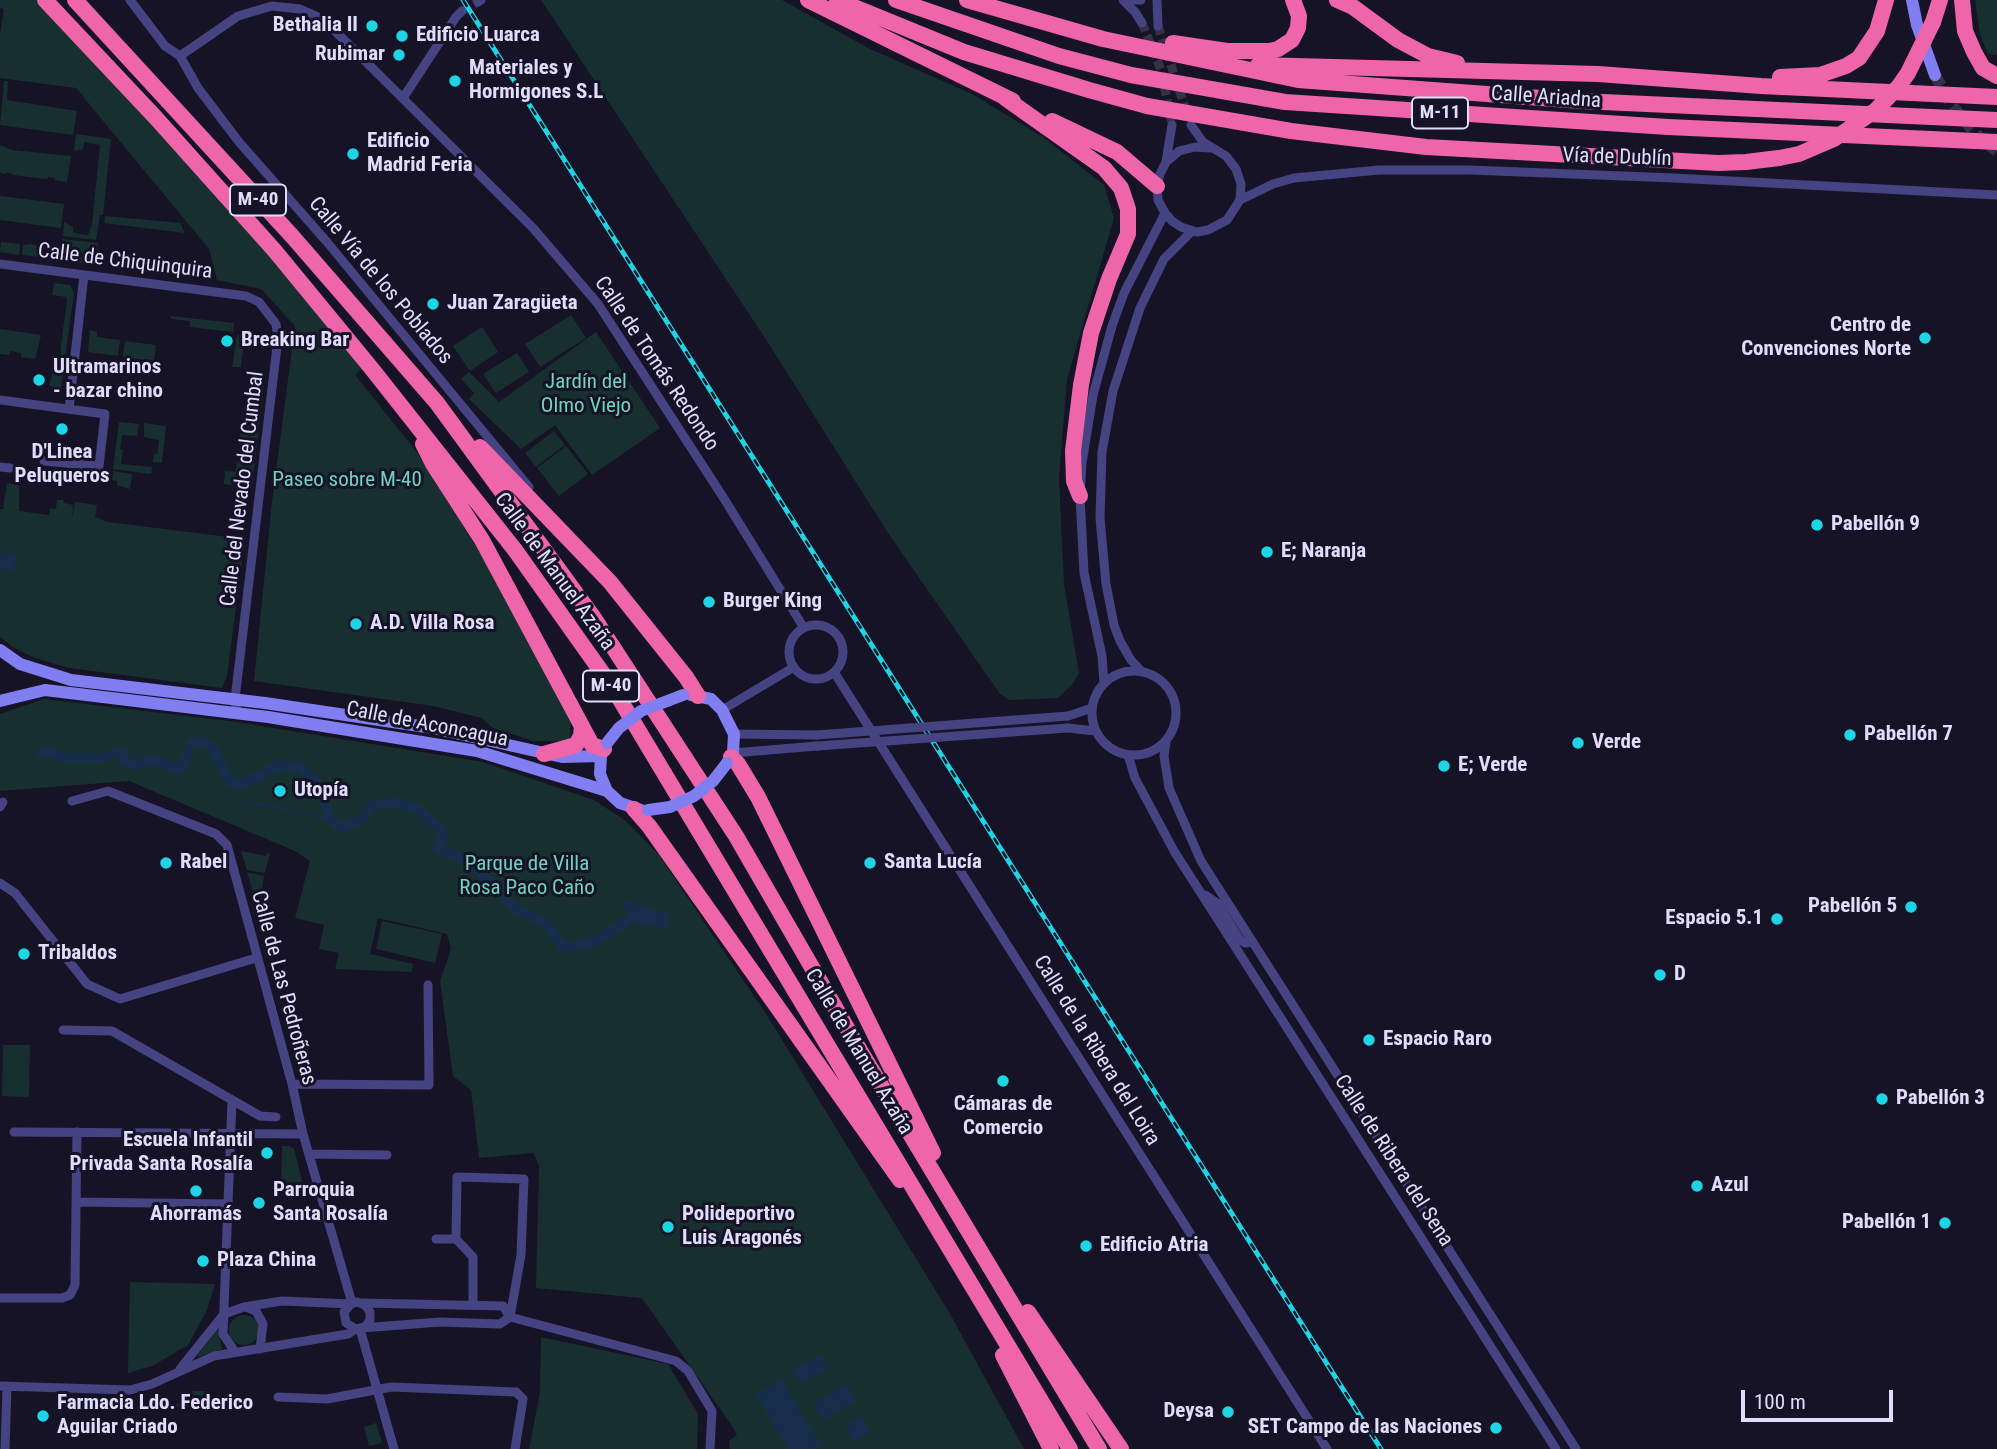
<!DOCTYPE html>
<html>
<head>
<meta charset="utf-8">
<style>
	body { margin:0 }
	#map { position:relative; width:1997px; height:1449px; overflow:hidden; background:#161327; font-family:"Roboto Condensed",sans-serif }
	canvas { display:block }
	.scale { position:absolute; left:1741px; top:1390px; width:152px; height:32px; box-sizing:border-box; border:4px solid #e0ddfb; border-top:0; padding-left:9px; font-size:21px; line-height:24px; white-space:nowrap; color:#e0ddfb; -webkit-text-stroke:5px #161327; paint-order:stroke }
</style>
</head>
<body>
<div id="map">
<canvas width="1997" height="1449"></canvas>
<div class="scale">100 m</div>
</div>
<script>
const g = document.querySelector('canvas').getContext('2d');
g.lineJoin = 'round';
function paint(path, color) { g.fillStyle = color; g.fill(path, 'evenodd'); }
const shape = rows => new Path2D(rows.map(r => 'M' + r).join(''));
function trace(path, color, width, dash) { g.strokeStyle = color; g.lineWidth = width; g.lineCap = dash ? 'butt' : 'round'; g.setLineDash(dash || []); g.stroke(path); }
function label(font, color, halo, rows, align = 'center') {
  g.font = font + ' "Roboto Condensed",sans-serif'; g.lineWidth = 6; g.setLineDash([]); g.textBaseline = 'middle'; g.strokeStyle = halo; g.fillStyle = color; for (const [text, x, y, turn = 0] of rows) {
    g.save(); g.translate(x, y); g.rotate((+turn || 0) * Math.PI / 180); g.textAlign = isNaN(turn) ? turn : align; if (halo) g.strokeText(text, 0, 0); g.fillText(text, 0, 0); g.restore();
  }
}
const green = shape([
	[0,0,48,0,365,366,355,375,416,451,491,570,571,720,570,741,534,741,493,728,482,718,434,706,254,681,272,502,295,326,261,289,217,280,209,249,76,88,0,78,0,35,4,9,0,8],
	[541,0,782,0,868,48,972,94,1044,138,1104,185,1114,218,1067,379,1059,478,1064,584,1079,673,1072,685,1058,698,1010,700,1000,694,888,533,767,341],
	[1975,0,1997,0,1997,55,1988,54,1980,35],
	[4,81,8,81,7,100,77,111,73,135,0,125],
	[76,134,111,139,103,215,100,215,96,240,63,236,64,222,73,227,73,233,88,235,92,224,100,145,84,142,83,149,74,151],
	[0,145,12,150,71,156,67,182,55,180,55,178,48,177,47,179,13,175,7,172,6,174,0,173],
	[0,196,64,204,61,228,0,220],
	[105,216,180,223,185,233,104,223],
	[62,239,98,243,96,265,59,260],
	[1,242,20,244,19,255,0,252],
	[31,244,41,247,40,257,22,255,23,245],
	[112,261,139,265,138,272,111,268],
	[54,283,70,285,74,293,65,357,61,356,61,344,67,301,66,297,52,295],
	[571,315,586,338,540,367,525,344],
	[171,316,234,323,233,332,190,327,190,321,171,319],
	[482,327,498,352,470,371,453,346],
	[0,329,41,335,35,359,21,357,21,353,10,351,9,355,0,354],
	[90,330,97,332,97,337,120,340,118,356,88,352],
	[596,332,660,428,592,475,555,425,521,449,469,399,474,393,461,379,469,372,499,402],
	[237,335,245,336,241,367,232,367],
	[125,341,156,345,154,361,123,357],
	[517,353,529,372,496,393,483,374],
	[61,358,65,359,61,388,49,386,53,371,59,372],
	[250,373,265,375,252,487,224,484,225,471,235,472,238,460,242,418,245,416],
	[119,422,139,424,137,436,122,435,120,449,123,450,121,464,152,467,151,474,113,469],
	[144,423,166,426,162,463,153,462,154,454,157,454,159,440,144,437],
	[554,431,565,445,536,467,525,453],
	[566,446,588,474,559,496,537,468],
	[38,467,36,482,21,479,19,481,19,511,49,515,50,508,56,509,57,500,63,500,64,503,73,505,72,518,75,502,97,505,95,517,108,522,245,539,227,676,222,688,70,668,35,658,14,648,0,637,0,509,3,509,7,483,14,484,16,474],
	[113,471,132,474,130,489,117,485,117,481,112,480],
	[44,699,237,722,483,762,594,800,626,821,659,855,768,1017,950,1314,1024,1449,730,1449,729,1441,737,1435,732,1426,642,1298,536,1288,539,1166,534,1153,479,1158,471,1090,453,1076,440,981,451,949,447,934,378,918,370,954,413,964,412,972,335,969,339,953,319,949,324,925,295,918,310,861,295,851,129,781,0,791,0,714],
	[241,851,266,856,267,853,270,853,265,873,247,870],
	[247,872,264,876,258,910],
	[382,921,442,934,435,963,376,949],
	[3,1045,30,1045,29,1097,2,1096],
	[282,1146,289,1146,294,1149,303,1185,281,1185],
	[130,1282,215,1284,207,1310,188,1345,152,1366,128,1373],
	'229 1330a15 15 0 1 1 30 0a15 15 0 1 1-30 0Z',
	[218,1328,222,1349,198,1357,197,1356],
	[541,1337,668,1364,698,1414,697,1449,529,1449,540,1392],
	[185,1391,209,1391,208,1408,176,1407],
	[376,1423,382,1443,369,1446,364,1427]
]);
const water = shape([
	[0,552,16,555,14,571,0,569],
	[627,901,666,913,670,917,668,926,663,928,627,921,627,913,621,906,622,903],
	[820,1355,828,1368,801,1384,793,1371],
	[781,1379,821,1445,814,1449,789,1449,756,1395],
	[846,1384,856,1400,824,1421,813,1404],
	[861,1416,871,1432,854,1442,845,1426]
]);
const stream = shape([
	[241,802,262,804,331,819]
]);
const canal = shape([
	[41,753,52,753,64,758,103,758,116,752,124,754,122,760,134,765,155,760,180,770,190,746,193,743,203,742,213,748,230,782,237,785,256,778,278,765,300,767,318,784,331,819,341,828,361,820,373,804,397,803,417,808,442,831,442,839,438,849,467,860,498,889,509,903,519,911,547,924,561,945,568,948,593,942,627,921]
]);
const streetTunnel = shape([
	[462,11,478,2],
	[1142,23,1161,70,1172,125],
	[1158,26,1187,113]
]);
const secondaryTunnel = shape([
	[1935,75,1952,106,1979,137,1997,151]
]);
const street = shape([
	[130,0,165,46,180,56,198,88,239,142,327,242,529,487],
	[1123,0,1135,12,1142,23],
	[1127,0,1141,0],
	[1157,0,1158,26],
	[478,2,481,0],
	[180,56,238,16,272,6,300,9,316,16,330,26,533,228,598,304,723,497,804,628],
	[403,98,456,17,462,11],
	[1172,125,1166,162,1160,174,1157,186,1158,200,1165,213,1172,221,1181,227,1197,232,1208,230,1227,220,1240,200,1241,184,1236,169,1226,156,1203,142,1191,125],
	[1166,162,1179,151,1195,147,1210,148],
	[1240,200,1273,184,1294,178,1379,170,1470,170,1674,178,1997,195],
	[0,264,246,296,259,302,276,324,278,338,235,699,237,713],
	[0,400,105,414,99,466,44,461],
	[69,409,84,275],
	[0,467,10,468],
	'789 652a27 27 0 1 1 54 0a27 27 0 1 1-54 0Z',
	'1092 713a42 42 0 1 1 84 0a42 42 0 1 1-84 0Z',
	[1141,671,1131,660,1120,641,1114,625,1106,584,1100,518,1102,452,1113,391,1140,308,1164,259,1192,231],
	[834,672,1327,1449],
	[1104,683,1102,656,1084,573,1080,496,1082,463,1093,395,1112,326,1124,293,1165,213],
	[722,710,794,667],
	[1068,716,1092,708],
	[1068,728,1095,731],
	[734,734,817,735],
	[1166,742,1164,756,1169,788,1201,861,1576,1449],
	[733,753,817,746],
	[1128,755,1135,778,1174,851,1556,1449],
	[72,801,108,791,216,834,227,845,292,1084,303,1134,352,1303],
	[0,807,3,802],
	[0,883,15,893,87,984,120,999,256,958],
	[1205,895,1217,903,1240,940,1245,943,1253,942],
	[63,1030,112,1031,260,1116,276,1117],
	[292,1084,429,1085,428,985],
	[232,1100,223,1334,235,1352],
	[14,1132,303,1134],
	[309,1154,387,1155],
	[77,1202,228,1204],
	[456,1239,473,1257,473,1305],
	[0,1298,62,1298,70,1295,75,1285,77,1132],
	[362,1303,503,1306,510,1317],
	[246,1307,256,1311,263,1324,260,1349],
	[510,1317,676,1361,688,1371,712,1411,710,1449],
	[361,1328,440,1322,500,1324,510,1317,521,1255,524,1179,457,1177,456,1239,436,1239],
	[360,1329,394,1449],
	[180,1369,224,1314,244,1307,282,1301,351,1304,357,1302,365,1305,370,1312,370,1320,365,1327,356,1329,346,1323,344,1312,351,1304],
	[0,1386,130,1390,152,1384,214,1356,348,1334,356,1329],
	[278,1397,327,1399,391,1387,516,1392,523,1399,515,1449],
	[5,1449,7,1386]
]);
const secondary = shape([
	[1912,0,1917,25,1935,75],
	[0,650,20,664,71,680,265,703,433,728,562,757,601,756],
	[691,695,711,699,722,710,734,734,733,753,727,763],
	[0,701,45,690,268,717,477,751,607,791],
	[604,749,601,756,600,774,607,791,620,803,641,810]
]);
const highway = shape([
	[45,0,156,118,275,251,372,369,515,550,613,688,1070,1449],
	[75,0,292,236,437,403,594,618,736,836,858,1047,1099,1449],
	[808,0,1013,101],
	[837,0,964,52,1089,90,1147,106,1291,131,1426,147,1718,163,1746,162,1779,158],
	[896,0,1059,56,1131,75,1285,102,1668,127,1997,142],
	[967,0,1103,39,1298,80,1581,101,1997,120],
	[1337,0,1353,7,1398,40,1428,56,1457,63],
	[1962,0,1965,31,1974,52,1983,68,1997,76],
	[1933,22,1940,0],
	[1173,43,1227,51,1269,51,1278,49,1292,40,1298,28,1299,16,1293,0],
	[1258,65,1598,74,1761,86,1997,97],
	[1780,77,1820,75,1846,66,1859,58,1877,31,1886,0],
	[1005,98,1104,168,1121,188,1128,209,1128,234,1109,279,1091,333,1081,385,1073,451,1074,481,1080,496],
	[1052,121,1117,152,1157,186],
	[423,444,433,464,482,540,592,745,604,749],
	[480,447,610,582,686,677,698,696],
	[544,754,576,745,581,736,582,726],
	[731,757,738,764,758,797,933,1153],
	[634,809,649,826,900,1180],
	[1028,1312,1121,1449],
	[1003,1355,1051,1449]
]);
const rail = shape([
	[463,0,1381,1449]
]);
const streetBridge = shape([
	[817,735,1068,716],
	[817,746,1068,728]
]);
const secondaryBridge = shape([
	[607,743,619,728,641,711,683,695],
	[648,810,670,807,694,796,713,781,727,763]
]);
const highwayBridge = shape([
	[1779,158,1799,154,1834,139,1876,110,1899,86,1908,73,1933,22]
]);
const markers = [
	[372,26,7,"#1ed5e6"],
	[402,36,7,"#1ed5e6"],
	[399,55,7,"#1ed5e6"],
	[455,81,7,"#1ed5e6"],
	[353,154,7,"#1ed5e6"],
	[433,304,7,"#1ed5e6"],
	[1925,338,7,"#1ed5e6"],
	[227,341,7,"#1ed5e6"],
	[39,380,7,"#1ed5e6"],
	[62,429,7,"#1ed5e6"],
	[1817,525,7,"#1ed5e6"],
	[1267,552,7,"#1ed5e6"],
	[709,602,7,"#1ed5e6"],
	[356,624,7,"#1ed5e6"],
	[1850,735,7,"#1ed5e6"],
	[1578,743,7,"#1ed5e6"],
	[1444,766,7,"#1ed5e6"],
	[280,791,7,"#1ed5e6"],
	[166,863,7,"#1ed5e6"],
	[870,863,7,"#1ed5e6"],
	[1911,907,7,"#1ed5e6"],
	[1777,919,7,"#1ed5e6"],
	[24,954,7,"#1ed5e6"],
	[1660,975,7,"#1ed5e6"],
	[1369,1040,7,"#1ed5e6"],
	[1003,1081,7,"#1ed5e6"],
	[1882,1099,7,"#1ed5e6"],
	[267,1153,7,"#1ed5e6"],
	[1697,1186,7,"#1ed5e6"],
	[196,1191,7,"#1ed5e6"],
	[259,1203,7,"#1ed5e6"],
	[1945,1223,7,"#1ed5e6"],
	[668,1227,7,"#1ed5e6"],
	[1086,1246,7,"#1ed5e6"],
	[203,1261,7,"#1ed5e6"],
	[1228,1412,7,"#1ed5e6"],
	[43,1416,7,"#1ed5e6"],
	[1496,1428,7,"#1ed5e6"]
];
const shields = [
	[1440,113,56],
	[258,200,56],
	[611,686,56]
];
const shieldNames = [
	["M-11",1440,113],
	["M-40",258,200],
	["M-40",611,686]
];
const poiNames = [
	["Bethalia II",358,26,"right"],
	["Edificio Luarca",416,36],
	["Rubimar",385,55,"right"],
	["Materiales y",469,69],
	["Hormigones S.L",469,93],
	["Edificio",367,142],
	["Madrid Feria",367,166],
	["Juan Zaragüeta",447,304],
	["Centro de",1911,326,"right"],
	["Convenciones Norte",1911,350,"right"],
	["Breaking Bar",241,341],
	["Ultramarinos",53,368],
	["- bazar chino",53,392],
	["D'Linea",62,453,"center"],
	["Peluqueros",62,477,"center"],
	["Pabellón 9",1831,525],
	["E; Naranja",1281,552],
	["Burger King",723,602],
	["A.D. Villa Rosa",370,624],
	["Pabellón 7",1864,735],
	["Verde",1592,743],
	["E; Verde",1458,766],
	["Utopía",294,791],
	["Rabel",180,863],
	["Santa Lucía",884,863],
	["Pabellón 5",1897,907,"right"],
	["Espacio 5.1",1763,919,"right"],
	["Tribaldos",38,954],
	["D",1674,975],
	["Espacio Raro",1383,1040],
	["Pabellón 3",1896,1099],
	["Cámaras de",1003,1105,"center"],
	["Comercio",1003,1129,"center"],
	["Escuela Infantil",253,1141,"right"],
	["Privada Santa Rosalía",253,1165,"right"],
	["Azul",1711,1186],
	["Parroquia",273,1191],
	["Santa Rosalía",273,1215],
	["Ahorramás",196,1215,"center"],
	["Polideportivo",682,1215],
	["Luis Aragonés",682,1239],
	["Pabellón 1",1931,1223,"right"],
	["Edificio Atria",1100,1246],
	["Plaza China",217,1261],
	["Farmacia Ldo. Federico",57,1404],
	["Aguilar Criado",57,1428],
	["Deysa",1214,1412,"right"],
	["SET Campo de las Naciones",1482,1428,"right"]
];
const streetNames = [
	["Calle Ariadna",1546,98,4],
	["Vía de Dublín",1617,158,2],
	["Calle de Chiquinquira",125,262,7],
	["Calle Vía de los Poblados",380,281,50],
	["Calle de Tomás Redondo",656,364,56],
	["Calle del Nevado del Cumbal",243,489,-83],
	["Calle de Manuel Azaña",554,572,54],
	["Calle de Aconcagua",427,725,11],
	["Calle de Las Pedroñeras",283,988,75],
	["Calle de la Ribera del Loira",1096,1051,58],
	["Calle de Manuel Azaña",858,1052,59],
	["Calle de Ribera del Sena",1393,1161,57]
];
const parkNames = [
	["Jardín del",586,383],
	["Olmo Viejo",586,407],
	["Paseo sobre M-40",347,481],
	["Parque de Villa",527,865],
	["Rosa Paco Caño",527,889]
];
paint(green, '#17302f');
paint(water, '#172d4c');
trace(stream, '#172d4c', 2.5);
trace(canal, '#172d4c', 10);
trace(streetTunnel, '#343147', 9, [9, 4.5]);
trace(secondaryTunnel, '#343147', 12, [12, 6]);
trace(street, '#454381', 9);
trace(secondary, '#807ef1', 12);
trace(highway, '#ee65a9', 16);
trace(rail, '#1ed5e6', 5);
trace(rail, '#161327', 2.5, [8]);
trace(streetBridge, '#454381', 9);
trace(secondaryBridge, '#807ef1', 12);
trace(highwayBridge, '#ee65a9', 16);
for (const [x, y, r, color] of markers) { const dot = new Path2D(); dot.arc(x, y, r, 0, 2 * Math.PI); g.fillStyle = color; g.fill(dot); trace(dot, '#161327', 2.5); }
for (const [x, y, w] of shields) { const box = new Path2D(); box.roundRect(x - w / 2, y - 15.5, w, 31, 5); g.fillStyle = '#161327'; g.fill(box); trace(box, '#e0ddfb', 2); }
label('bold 19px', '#e0ddfb', null, shieldNames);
label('bold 21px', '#e0ddfb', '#161327', poiNames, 'left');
label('21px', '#e0ddfb', '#161327', streetNames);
label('21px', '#70d4ba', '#161327', parkNames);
</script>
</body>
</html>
